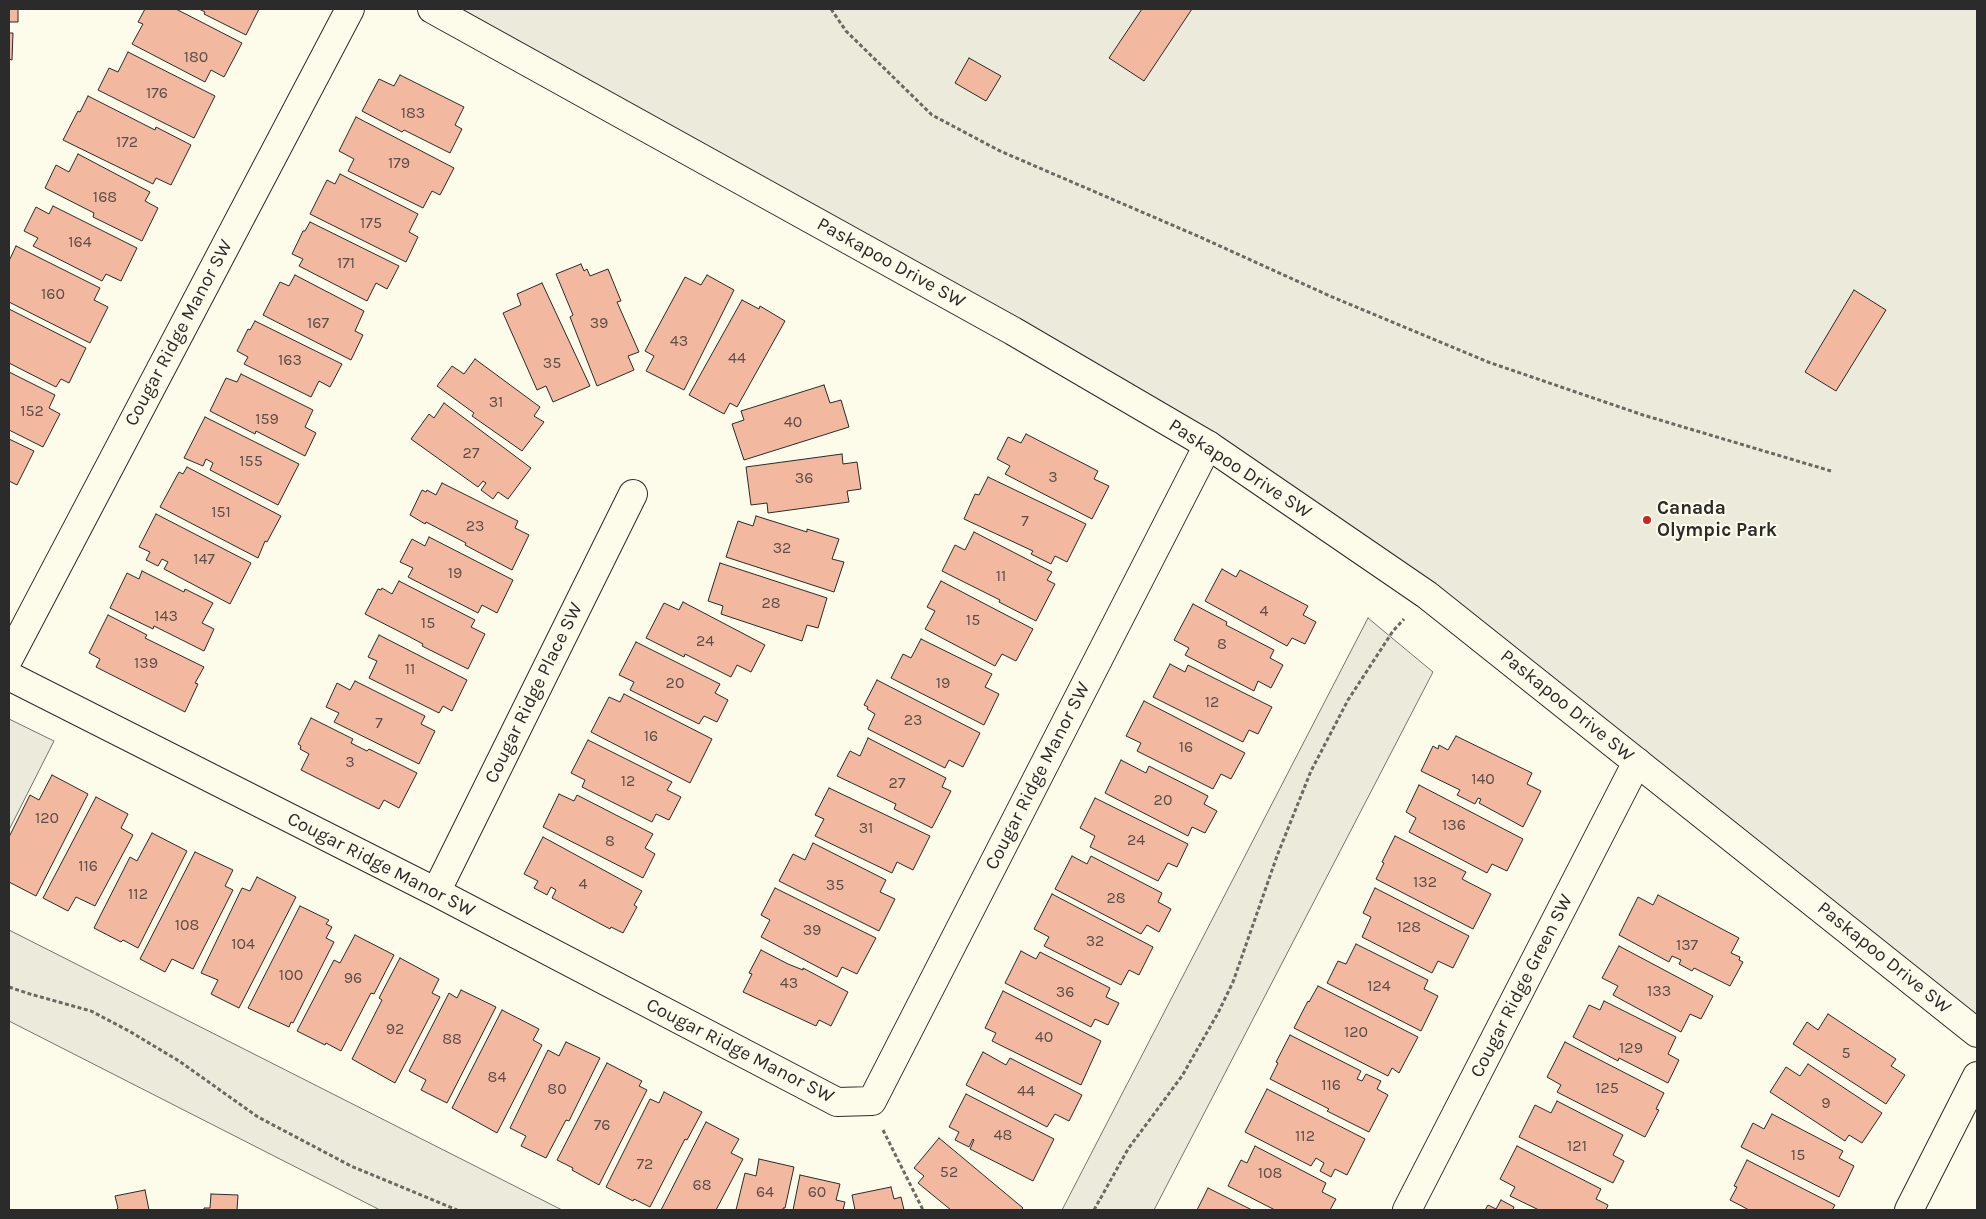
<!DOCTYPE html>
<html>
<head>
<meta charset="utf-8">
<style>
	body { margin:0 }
	#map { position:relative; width:1986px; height:1219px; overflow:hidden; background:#fdfbea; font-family:Karla,sans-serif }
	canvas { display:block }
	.frame { position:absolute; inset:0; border:10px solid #2b2b2b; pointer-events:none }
</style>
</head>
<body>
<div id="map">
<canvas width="1986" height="1219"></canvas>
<div class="frame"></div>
</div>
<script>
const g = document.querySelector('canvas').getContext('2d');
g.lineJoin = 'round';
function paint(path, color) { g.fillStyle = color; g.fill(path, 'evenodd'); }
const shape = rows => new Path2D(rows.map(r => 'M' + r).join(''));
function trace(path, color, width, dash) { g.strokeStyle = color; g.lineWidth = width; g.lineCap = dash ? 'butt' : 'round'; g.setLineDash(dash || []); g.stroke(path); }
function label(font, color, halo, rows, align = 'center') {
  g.font = font + ' Karla,sans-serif'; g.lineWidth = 4; g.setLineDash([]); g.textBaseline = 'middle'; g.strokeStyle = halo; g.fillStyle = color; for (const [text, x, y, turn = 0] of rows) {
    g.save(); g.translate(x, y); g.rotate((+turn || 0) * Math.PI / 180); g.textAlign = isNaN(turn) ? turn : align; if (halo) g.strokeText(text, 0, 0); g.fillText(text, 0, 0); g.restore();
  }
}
const green = shape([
	[432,9,1977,9,1977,1033,1827,912,1208,445,432,9],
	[1368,618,1433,672,1154,1210,1062,1210,1368,618],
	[9,719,54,741,9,830,9,719],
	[9,930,562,1210,380,1210,9,1021,9,930]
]);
const building = shape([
	[9,9,18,9,18,22,9,22,9,9],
	[145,9,176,9,242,43,224,77,211,70,205,82,132,44,143,24,138,22,145,9],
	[199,9,259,9,246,35,204,14,205,12,199,9],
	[1142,9,1192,9,1144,81,1109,58,1142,9],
	[9,33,13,33,12,60,9,59,9,33],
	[128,52,215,96,194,138,98,90,109,68,118,72,128,52],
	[969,58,1001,76,986,101,955,83,969,58],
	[400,75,464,107,455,125,462,129,450,153,404,130,402,132,362,111,379,79,394,86,400,75],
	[88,96,155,130,156,127,191,145,171,185,156,178,153,184,63,140,78,111,80,112,88,96],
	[356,117,454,168,440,195,432,191,423,208,348,171,354,159,339,151,356,117],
	[78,154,150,192,145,201,158,208,142,241,93,217,94,213,45,188,56,165,69,172,78,154],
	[340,174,418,214,409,232,418,237,406,262,310,214,327,180,335,184,340,174],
	[53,206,137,248,121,281,106,274,102,281,33,246,38,238,24,231,36,207,49,214,53,206],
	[310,222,399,266,387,289,376,283,367,301,299,266,303,259,292,254,303,231,305,231,310,222],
	[16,246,100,288,94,300,108,307,90,343,9,302,9,261,16,246],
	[581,264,584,271,587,269,590,276,608,269,621,301,617,302,639,352,628,356,634,370,597,386,570,317,573,315,556,274,581,264],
	[295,275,364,311,355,331,363,335,351,360,263,315,280,282,289,286,295,275],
	[707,275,734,290,684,390,646,371,654,356,645,351,685,277,701,285,707,275],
	[542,283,590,386,553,402,546,386,537,390,503,313,521,305,517,294,542,283],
	[1854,290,1886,310,1836,391,1805,372,1854,290],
	[742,300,759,309,760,306,785,321,737,407,730,403,724,414,689,395,742,300],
	[9,309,86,348,69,383,61,379,56,387,9,363,9,309],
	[255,321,342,364,330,387,319,381,311,397,244,364,248,357,237,351,248,329,250,330,255,321],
	[475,359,540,407,534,416,544,422,522,451,472,416,474,413,437,386,452,366,464,374,475,359],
	[9,372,55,395,49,408,60,414,43,447,9,430,9,372],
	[241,374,313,410,305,427,316,433,305,456,256,431,255,434,210,411,226,378,237,382,241,374],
	[824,385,830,403,841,400,849,427,744,460,732,424,744,420,741,411,824,385],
	[444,403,531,468,508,499,498,492,493,499,481,490,486,483,483,481,478,487,411,439,429,414,434,418,444,403],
	[205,417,299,464,278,505,210,470,213,463,206,459,203,466,184,458,205,417],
	[1026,434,1098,471,1094,479,1109,486,1092,519,1005,474,1010,466,997,459,1008,437,1021,443,1026,434],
	[9,439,34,451,17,485,9,481,9,439],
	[842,454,843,464,857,462,861,489,847,491,849,502,768,513,767,503,751,505,746,467,842,454],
	[187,467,281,516,267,542,265,541,258,558,160,507,179,472,183,474,187,467],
	[988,477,1086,524,1067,562,1055,556,1051,564,1031,554,1033,551,964,519,975,494,979,495,988,477],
	[442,483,518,521,515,528,529,535,512,570,465,545,466,543,426,522,425,524,410,515,422,490,426,492,427,490,436,495,442,483],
	[156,514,251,563,230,604,164,569,168,562,162,559,158,566,146,560,150,552,139,547,156,514],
	[756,516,807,532,807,529,839,539,832,559,844,562,834,592,726,557,738,521,753,526,756,516],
	[974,532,1052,572,1047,580,1055,584,1036,621,999,602,1000,600,942,571,955,545,965,550,974,532],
	[429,537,513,580,497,613,482,605,478,613,408,577,413,568,400,562,412,539,425,546,429,537],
	[720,563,827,598,818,628,807,625,802,641,721,614,723,606,708,601,720,563],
	[1222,569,1236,577,1240,570,1308,606,1303,615,1316,622,1305,644,1292,638,1287,646,1205,601,1222,569],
	[142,571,184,592,185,589,213,603,202,623,214,629,204,651,154,626,153,629,110,608,127,573,139,579,142,571],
	[399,581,475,620,471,627,485,634,468,669,422,646,423,644,408,636,365,614,378,589,381,590,382,588,392,594,399,581],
	[941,581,1033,629,1016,661,1002,654,995,666,925,629,935,611,927,607,941,581],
	[683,602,765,645,751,672,737,665,731,677,685,654,684,657,646,638,664,603,679,610,683,602],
	[1193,604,1227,622,1226,625,1274,650,1270,658,1283,665,1271,688,1258,681,1254,691,1185,655,1189,648,1174,640,1193,604],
	[108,615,147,635,145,638,204,667,195,683,198,684,185,712,96,667,100,659,89,653,108,615],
	[379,635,467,680,452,711,443,706,439,713,369,678,377,661,368,657,379,635],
	[921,639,992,674,985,687,999,694,984,725,891,678,903,654,911,658,921,639],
	[636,642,720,684,715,693,728,700,717,722,704,716,699,724,630,690,634,682,619,675,636,642],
	[1170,664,1185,672,1188,665,1272,707,1258,734,1249,730,1243,742,1153,697,1170,664],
	[877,680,980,733,963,767,949,760,945,768,868,729,875,714,867,709,868,707,864,705,877,680],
	[355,681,425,716,421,724,435,731,419,764,334,722,339,713,326,707,337,683,350,690,355,681],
	[624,694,712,739,690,783,591,732,609,697,620,702,624,694],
	[1144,701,1245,753,1231,779,1221,774,1213,789,1137,751,1141,743,1126,736,1144,701],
	[311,718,353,739,351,743,367,751,369,749,417,773,399,808,384,800,379,809,301,770,309,754,300,749,301,746,298,744,311,718],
	[1456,736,1532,773,1527,784,1541,791,1523,827,1479,803,1481,799,1478,798,1475,804,1457,795,1460,790,1421,771,1433,746,1438,749,1439,745,1448,750,1456,736],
	[868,738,946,778,942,787,951,791,932,828,894,809,896,804,837,776,850,751,860,756,868,738],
	[588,740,672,782,667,790,681,797,669,820,656,814,652,822,582,787,585,780,571,773,588,740],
	[1121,760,1146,773,1149,766,1208,796,1204,804,1217,811,1205,833,1192,827,1188,836,1105,793,1121,760],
	[52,775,88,794,36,896,9,882,9,837,30,795,39,800,52,775],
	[1419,785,1523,839,1507,871,1492,864,1487,873,1409,832,1416,818,1406,812,1419,785],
	[829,788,930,836,913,870,897,862,892,873,815,836,824,819,815,815,829,788],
	[559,794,574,801,577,795,653,834,645,848,655,854,643,878,543,827,559,794],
	[96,797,128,814,121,828,133,835,95,906,76,897,68,911,43,898,96,797],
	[1095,798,1188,844,1177,867,1168,863,1158,881,1090,847,1095,836,1080,828,1095,798],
	[152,833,187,851,138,948,123,940,121,942,94,928,130,857,137,861,152,833],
	[1395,836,1466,872,1462,879,1491,894,1473,929,1376,879,1384,863,1382,862,1395,836],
	[543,837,642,891,634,905,637,907,623,933,611,927,610,929,552,898,556,890,551,887,547,895,534,888,538,881,524,874,543,837],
	[813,843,886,880,880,892,895,899,879,931,779,881,793,854,805,860,813,843],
	[195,852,233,870,225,886,233,890,193,969,172,959,165,972,140,959,195,852],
	[1072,856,1087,864,1091,856,1162,893,1158,902,1171,909,1159,932,1147,925,1141,934,1055,889,1072,856],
	[257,877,296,897,239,1008,211,994,218,980,201,973,242,888,250,891,257,877],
	[775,888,876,938,857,974,842,967,837,977,761,937,770,920,761,915,775,888],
	[1375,888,1469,936,1453,968,1438,961,1432,973,1362,937,1371,917,1363,913,1375,888],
	[1052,894,1153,947,1139,975,1129,970,1121,985,1044,946,1049,937,1034,929,1052,894],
	[1658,895,1739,938,1731,953,1740,957,1739,960,1743,962,1730,986,1694,968,1692,971,1679,964,1681,960,1672,956,1669,962,1619,935,1638,897,1653,905,1658,895],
	[300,906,329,920,326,924,332,927,326,938,334,942,293,1023,291,1022,289,1027,248,1008,300,906],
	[355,935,394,955,374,994,371,993,341,1051,326,1043,325,1045,297,1031,334,960,340,963,355,935],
	[1356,944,1428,980,1424,989,1438,996,1421,1031,1327,983,1338,961,1346,964,1356,944],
	[1619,946,1713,996,1701,1019,1690,1014,1681,1032,1613,995,1618,986,1602,978,1619,946],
	[761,950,788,964,803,970,803,968,848,992,831,1026,819,1020,816,1026,743,992,752,974,749,973,761,950],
	[1021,951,1036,959,1040,952,1110,988,1106,997,1119,1003,1108,1025,1095,1019,1091,1027,1005,983,1021,951],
	[400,958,439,979,432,993,440,997,395,1083,352,1059,382,1000,379,998,400,958],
	[1318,986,1418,1037,1399,1073,1392,1068,1388,1076,1294,1028,1308,1001,1309,1002,1318,986],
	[461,990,496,1007,447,1103,421,1090,426,1080,409,1071,449,993,457,998,461,990],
	[1003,991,1101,1041,1081,1085,992,1041,996,1033,985,1028,1003,991],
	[1604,1001,1676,1037,1668,1054,1679,1060,1668,1083,1619,1058,1618,1061,1573,1037,1589,1005,1600,1010,1604,1001],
	[502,1010,539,1029,533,1040,542,1045,497,1133,452,1108,502,1010],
	[1828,1014,1896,1059,1891,1066,1905,1075,1886,1104,1793,1044,1807,1022,1818,1030,1828,1014],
	[1290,1035,1361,1071,1357,1079,1362,1081,1366,1074,1381,1081,1377,1089,1388,1095,1369,1132,1327,1111,1329,1109,1270,1079,1278,1063,1276,1062,1290,1035],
	[566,1042,600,1058,569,1121,566,1120,546,1158,521,1146,526,1136,510,1128,548,1050,559,1056,566,1042],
	[1565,1042,1664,1093,1656,1109,1659,1110,1645,1137,1557,1092,1561,1085,1547,1077,1565,1042],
	[983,1052,1006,1065,1010,1058,1082,1095,1069,1121,1055,1114,1047,1127,966,1085,983,1052],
	[607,1063,642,1081,639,1086,647,1090,599,1185,572,1170,573,1168,557,1160,607,1063],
	[1808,1064,1882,1113,1862,1143,1849,1135,1845,1141,1770,1092,1786,1067,1800,1076,1808,1064],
	[1267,1089,1365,1139,1347,1175,1335,1169,1331,1177,1320,1171,1324,1163,1316,1158,1311,1166,1245,1132,1267,1089],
	[664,1092,702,1112,687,1140,685,1139,650,1207,634,1199,633,1201,606,1187,650,1099,659,1103,664,1092],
	[966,1094,1054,1139,1033,1181,970,1149,974,1140,973,1139,969,1147,955,1140,959,1132,949,1127,966,1094],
	[1557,1101,1623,1135,1613,1155,1624,1161,1613,1183,1519,1137,1535,1105,1551,1113,1557,1101],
	[1772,1114,1843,1151,1839,1158,1854,1166,1839,1197,1741,1147,1753,1123,1764,1129,1772,1114],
	[706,1122,739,1139,731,1153,743,1159,716,1210,661,1210,706,1122],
	[939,1138,1023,1208,1021,1210,951,1210,918,1183,924,1176,914,1168,939,1138],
	[1255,1146,1326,1183,1322,1192,1336,1199,1330,1210,1275,1210,1228,1186,1241,1160,1247,1163,1255,1146],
	[1517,1146,1601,1189,1596,1199,1608,1205,1606,1210,1539,1210,1510,1196,1515,1187,1500,1179,1517,1146],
	[759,1159,794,1167,785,1208,783,1208,783,1210,736,1210,745,1173,756,1176,759,1159],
	[1747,1160,1835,1205,1832,1210,1749,1210,1730,1200,1737,1187,1734,1186,1747,1160],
	[800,1175,840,1184,836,1200,845,1202,843,1210,793,1210,800,1175],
	[891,1187,894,1199,901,1197,904,1210,855,1210,852,1195,891,1187],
	[1208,1188,1252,1210,1197,1210,1208,1188],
	[145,1190,149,1210,116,1210,118,1208,115,1196,145,1190],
	[211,1194,238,1195,237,1210,204,1210,204,1208,210,1208,211,1194],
	[1501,1200,1514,1207,1513,1210,1485,1210,1488,1205,1496,1209,1501,1200]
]);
const path = shape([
	[831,9,846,31,932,115,1000,151,1200,237,1330,296,1488,362,1643,415,1831,471],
	[9,987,30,994,91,1011,129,1031,179,1061,258,1117,351,1166,457,1210],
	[883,1130,923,1210],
	[1094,1210,1128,1149,1182,1076,1218,1013,1233,982,1277,856,1311,771,1348,700,1393,631,1404,619]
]);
const minor = shape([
	[9,658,350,9],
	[9,676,436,892,837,1102,872,1101,1208,445],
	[436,892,633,494],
	[1407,1210,1637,762],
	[1909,1210,1977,1076]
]);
const tertiary = shape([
	[432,9,1013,331,1208,445,1427,595,1977,1033]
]);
const markers = [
	[1647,520,5,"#c62828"]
];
const numberNames = [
	["180",196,57],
	["176",157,93],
	["183",413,113],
	["172",127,142],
	["179",399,163],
	["168",105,197],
	["175",371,223],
	["164",80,242],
	["171",346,263],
	["160",53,294],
	["167",318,323],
	["39",599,323],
	["43",679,341],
	["44",737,358],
	["163",290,360],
	["35",552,363],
	["31",496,402],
	["152",32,411],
	["159",267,419],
	["40",793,422],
	["27",471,453],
	["155",251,461],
	["3",1053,477],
	["36",804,478],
	["151",221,512],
	["7",1025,521],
	["23",475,526],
	["32",782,548],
	["147",204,559],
	["19",455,573],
	["11",1001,576],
	["28",771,603],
	["4",1264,611],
	["143",166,616],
	["15",973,620],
	["15",428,623],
	["24",705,641],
	["8",1222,644],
	["139",146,663],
	["11",410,669],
	["20",675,683],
	["19",943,683],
	["12",1212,702],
	["23",913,720],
	["7",379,723],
	["16",651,736],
	["16",1186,747],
	["3",350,762],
	["140",1483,779],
	["12",628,781],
	["27",897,783],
	["20",1163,800],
	["120",47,818],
	["136",1454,825],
	["31",866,828],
	["24",1136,840],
	["8",610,841],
	["116",88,866],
	["132",1425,882],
	["4",583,884],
	["35",835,885],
	["112",138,894],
	["28",1116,898],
	["108",187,925],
	["128",1409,927],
	["39",812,930],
	["32",1095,941],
	["104",243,944],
	["137",1687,945],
	["100",291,975],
	["96",353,978],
	["43",789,983],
	["124",1379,986],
	["133",1659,991],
	["36",1065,992],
	["92",395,1029],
	["120",1356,1032],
	["40",1044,1037],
	["88",452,1039],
	["129",1631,1048],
	["5",1846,1053],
	["84",497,1077],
	["116",1331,1085],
	["125",1607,1088],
	["80",557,1089],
	["44",1026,1091],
	["9",1826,1103],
	["76",602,1125],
	["48",1003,1135],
	["112",1305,1136],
	["121",1577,1146],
	["15",1798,1155],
	["72",645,1164],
	["52",949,1172],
	["108",1270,1173],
	["68",702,1185],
	["64",765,1192],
	["60",817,1192]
];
const streetNames = [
	["Paskapoo Drive SW",891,263,29],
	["Cougar Ridge Manor SW",179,333,-62],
	["Paskapoo Drive SW",1240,469,33],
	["Cougar Ridge Place SW",534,693,-64],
	["Paskapoo Drive SW",1567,706,39],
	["Cougar Ridge Manor SW",1038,776,-63],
	["Cougar Ridge Manor SW",381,865,27],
	["Paskapoo Drive SW",1884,958,39],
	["Cougar Ridge Green SW",1522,986,-63],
	["Cougar Ridge Manor SW",740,1051,27]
];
const poiNames = [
	["Canada",1657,509],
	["Olympic Park",1657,531]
];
paint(green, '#ecebdb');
trace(green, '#74746e', 1);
paint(building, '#f2b8a0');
trace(building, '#2b2b2b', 1);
trace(minor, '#2b2b2b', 30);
trace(tertiary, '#2b2b2b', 30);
trace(path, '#6a6964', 3, [4, 2.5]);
trace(minor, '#fdfbea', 28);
trace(tertiary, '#fdfbea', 28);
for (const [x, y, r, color] of markers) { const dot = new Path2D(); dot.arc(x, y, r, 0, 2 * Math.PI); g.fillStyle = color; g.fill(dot); trace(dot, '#fdfbea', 2); }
label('16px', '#5d4e48', null, numberNames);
label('19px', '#2b2b2b', '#fdfbea', streetNames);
label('bold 19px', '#2b2b2b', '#fdfbea', poiNames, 'left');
</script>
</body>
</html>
